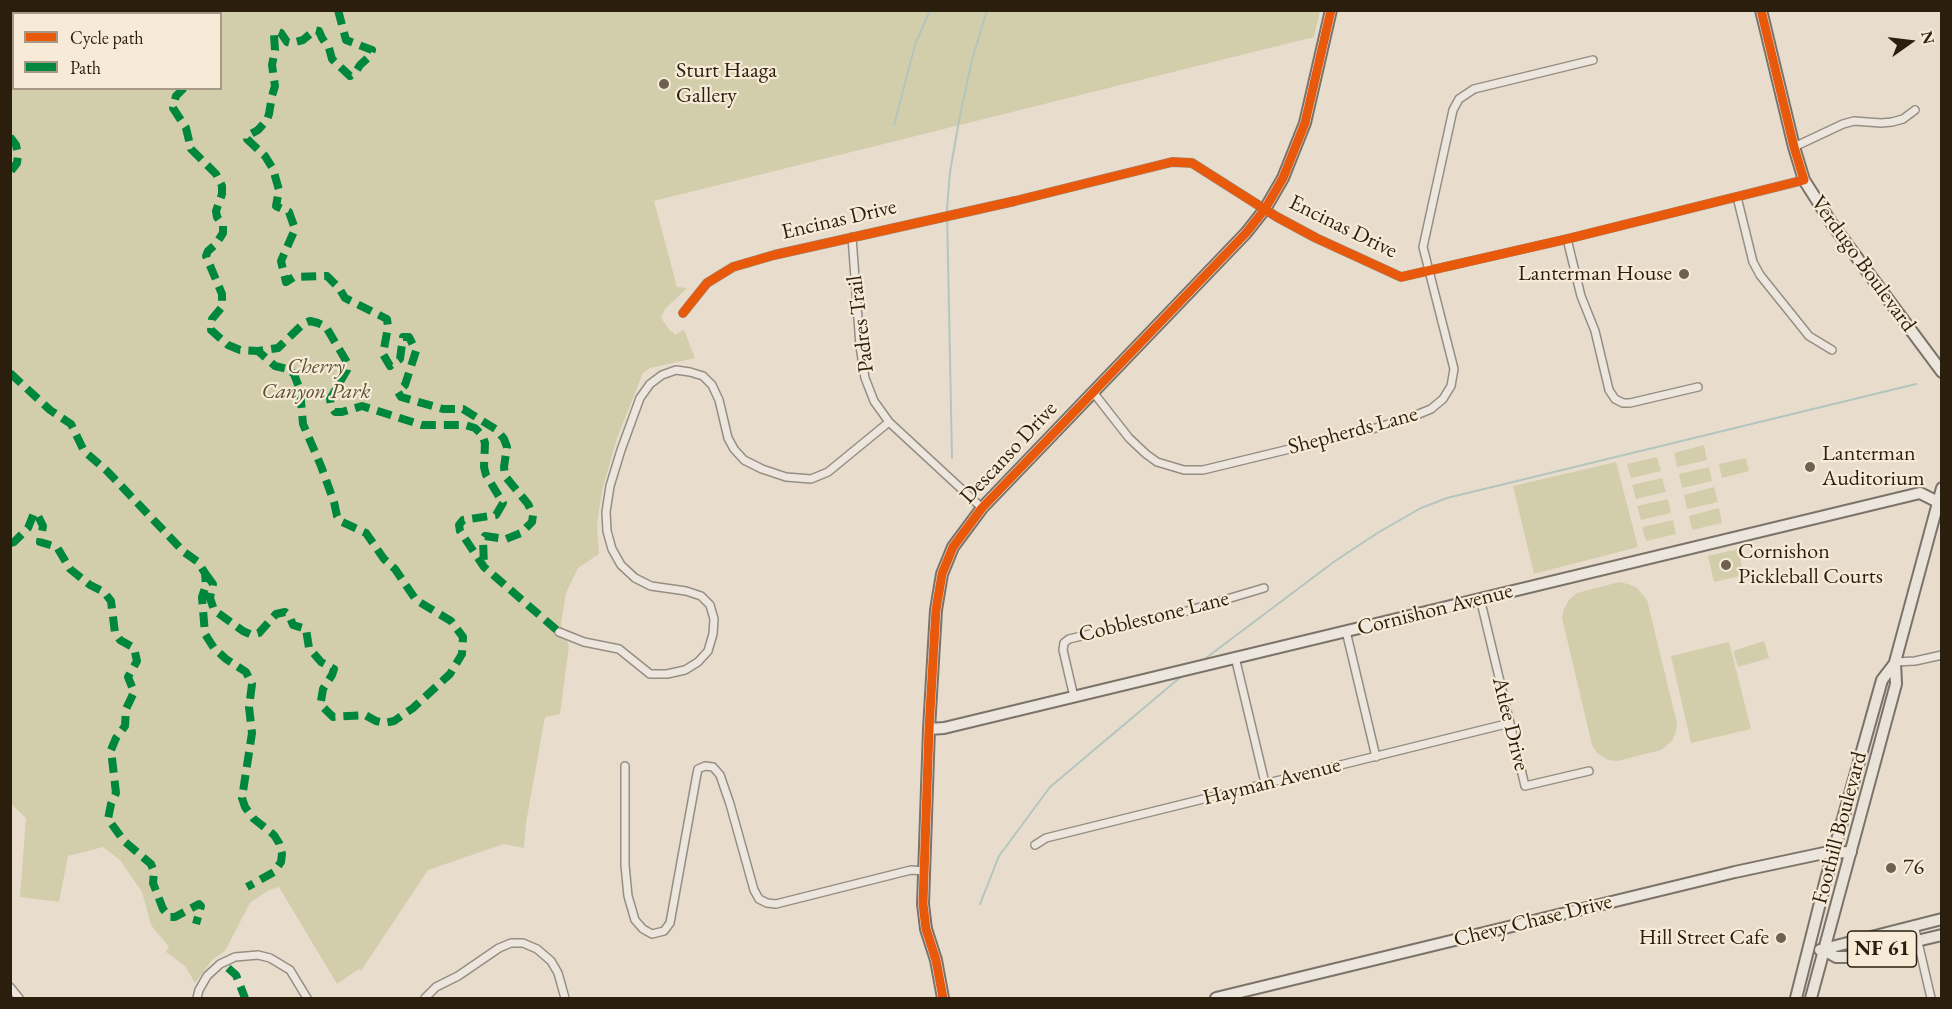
<!DOCTYPE html>
<html>
<head>
<meta charset="utf-8">
<style>
	body { margin:0 }
	#map { position:relative; width:1952px; height:1009px; overflow:hidden; background:#e8ddcd; font-family:"EB Garamond",serif }
	canvas { display:block }
	.frame { position:absolute; inset:0; border:12px solid #2c1e0d; pointer-events:none }
	.legend { position:absolute; left:12px; top:12px; width:210px; height:78px; box-sizing:border-box; background:#f7ebd7; border:2px solid #a69986; margin:0; padding:8px 10px; list-style:none; font-size:18px; color:#2c1e0d }
	.legend li { display:flex; align-items:center; gap:12px; height:30px }
	.legend b { width:30px; border:2px solid #a69986 }
	.north { position:absolute; left:1880px; top:12px; width:60px; height:60px; -webkit-text-stroke:4px #f7ebd7; paint-order:stroke; rotate:76deg; font-size:16px; font-weight:700; line-height:24px; text-align:center; color:#2c1e0d }
	.north::after { content:''; display:block; margin:auto; width:21px; height:27px; background:#2c1e0d; clip-path:polygon(50% 0,100% 100%,50% 72%,0 100%) }
</style>
</head>
<body>
<div id="map">
<canvas width="1952" height="1009"></canvas>
<div class="frame"></div>
<ul class="legend">
<li><b style="height:8px;background:#e8590c"></b>Cycle path</li>
<li><b style="height:8px;background:#00873e"></b>Path</li>
</ul>
<div class="north">N</div>
</div>
<script>
const g = document.querySelector('canvas').getContext('2d');
g.lineJoin = 'round';
function paint(path, color) { g.fillStyle = color; g.fill(path, 'evenodd'); }
const shape = rows => new Path2D(rows.map(r => 'M' + r).join(''));
function trace(path, color, width, dash) { g.strokeStyle = color; g.lineWidth = width; g.lineCap = dash ? 'butt' : 'round'; g.setLineDash(dash || []); g.stroke(path); }
function label(font, color, halo, rows, align = 'center') {
  g.font = font + ' "EB Garamond",serif'; g.lineWidth = 4.5; g.setLineDash([]); g.textBaseline = 'middle'; g.strokeStyle = halo; g.fillStyle = color; for (const [text, x, y, turn = 0] of rows) {
    g.save(); g.translate(x, y); g.rotate((+turn || 0) * Math.PI / 180); g.textAlign = isNaN(turn) ? turn : align; if (halo) g.strokeText(text, 0, 0); g.fillText(text, 0, 0); g.restore();
  }
}
const green = shape([
	[10,11,1320,11,1314,37,654,201,677,287,687,288,665,309,661,318,671,332,674,332,674,335,684,330,695,358,650,368,643,373,617,438,602,491,597,525,599,554,578,568,566,593,561,624,569,646,560,714,545,717,526,823,524,848,504,844,428,870,361,971,359,969,337,984,279,887,269,890,250,903,225,951,212,960,195,983,185,966,166,952,169,947,151,925,142,892,120,860,103,847,68,856,59,902,20,897,26,818,10,803],
	[14,14,220,14,220,88,14,88],
	[1704,445,1707,460,1677,467,1674,453],
	[1657,457,1661,471,1631,478,1627,464],
	[1746,458,1749,471,1722,478,1719,464],
	[1616,462,1638,547,1534,574,1513,486],
	[1709,467,1712,481,1682,488,1679,474],
	[1662,478,1666,492,1636,499,1632,485],
	[1714,487,1718,502,1687,509,1684,495],
	[1668,499,1671,513,1641,520,1637,506],
	[1719,508,1722,523,1692,530,1689,516],
	[1673,520,1676,534,1646,541,1642,527],
	[1738,549,1744,575,1714,582,1708,556],
	[1619,582,1628,584,1637,588,1647,600,1677,723,1676,732,1672,741,1661,750,1618,761,1608,760,1597,753,1592,745,1562,618,1564,609,1569,600,1577,593],
	[1764,641,1769,658,1738,667,1733,651],
	[1729,642,1751,729,1691,743,1671,656]
]);
const stream = shape([
	[894,125,915,45,930,10],
	[952,458,947,209,950,172,960,115,972,60,987,10],
	[1202,661,1335,561,1379,532,1421,508,1447,498,1916,384],
	[980,904,999,856,1050,787,1183,675]
]);
const street = shape([
	[1794,147,1843,124,1854,121,1881,123,1892,122,1903,119,1915,110],
	[1737,197,1753,262,1760,275,1809,336,1832,350],
	[852,237,860,346,865,378,874,401,889,422,982,508],
	[1567,239,1581,296,1595,331,1609,390,1615,399,1623,403,1630,403,1698,387],
	[683,313,707,283,733,267,774,255,1015,201,1172,162,1192,163,1277,217,1316,238,1401,277,1567,239,1804,180],
	[1093,392,1129,438,1146,454,1157,462,1184,470,1203,470,1372,429,1409,418,1431,409,1443,399,1451,386,1454,369,1423,247,1453,110,1459,99,1474,89,1593,60],
	[1480,598,1525,786,1589,771],
	[1346,631,1376,757],
	[559,632,584,642,619,649,650,674,667,674,685,670,698,662,708,651,713,634,714,619,710,605,701,596,686,591,651,586,635,578,621,565,612,549,607,531,606,512,610,486,621,450,640,398,650,384,662,375,676,370,690,372,703,376,712,385,719,400,728,438,734,449,744,460,762,469,786,477,811,479,828,472,889,422],
	[1235,657,1265,783],
	[1895,662,1915,661,1942,655],
	[1074,697,1063,650,1064,643,1069,639,1187,611,1264,588],
	[625,766,625,865,628,896,635,920,643,929,652,934,664,931,670,923,696,779,698,769,705,766,713,767,720,775,730,804,754,890,759,899,767,903,776,904,911,870,925,871],
	[1035,845,1046,838,1510,723],
	[1914,925,1931,998],
	[10,987,19,998],
	[197,998,199,990,207,976,220,964,235,957,258,955,270,958,290,970,307,998],
	[425,998,436,987,458,976,499,948,511,943,523,943,537,949,551,961,558,973,565,998]
]);
const secondary = shape([
	[1761,10,1794,147,1804,180,1832,224,1942,372],
	[929,729,944,728,1920,493,1938,502],
	[943,998,936,960,926,929,923,904,929,729,936,610,942,574,953,547,982,508,1246,233,1265,209,1283,178,1305,123,1331,10],
	[1216,998,1735,872,1824,853,1851,852]
]);
const primary = shape([
	[1820,950,1942,919],
	[1824,950,1836,957,1849,957,1942,935],
	[1796,998,1826,879,1882,680,1895,663],
	[1811,998,1896,684,1895,662,1942,488]
]);
const quiet = shape([
	[73,10,75,14],
	[338,10,346,40,372,50,370,56,360,65,355,73,350,76,332,59,329,48,322,38,319,31,315,30,303,40,291,43,287,42,281,33,276,31,274,35,275,50,272,65,275,86,272,96,269,114,267,120,258,130,247,136,247,139,265,156,273,169,279,190,276,206,289,212,295,229,281,261,286,282,294,277,327,276,339,288,345,298,387,319,388,327,383,354,390,366,400,359,403,337,409,337,416,351,405,385,398,392,401,397,443,409,463,409,497,430,504,439,507,447,504,467,505,476,528,504,533,515,532,522,521,533,506,539,485,536,483,539,484,567],
	[147,14,152,10],
	[184,88,176,96,173,108,186,128,191,149,216,174,222,186,222,194,216,211,217,217,223,225,223,233,216,244,208,251,206,256,222,294,222,307,212,319,211,330,228,345,240,350,258,351,278,348,303,324,310,321,318,323,326,327,348,364,347,370,330,399,331,406,335,412,342,412,362,406,422,425,465,425,475,428,482,435,485,443,484,467,486,475,503,503,496,515,463,520,459,525,460,531,484,567,559,632],
	[10,137,16,145,18,155,17,163,10,172],
	[10,373,50,410,71,424,84,451,107,471,184,552,198,562,205,573,206,585,202,597,205,634,214,648,226,659,246,672,252,684,249,707,252,733,242,798,245,807,254,819,274,835,279,843,282,854,281,862,274,872,247,887],
	[10,543,14,542,28,528,34,513,38,516,43,526,40,542,57,547,70,569,90,585,104,592,111,601,115,633,120,640,134,648,137,661,128,677,134,692,126,709,125,726,116,738,111,750,116,793,111,804,108,819,124,841,151,864,154,872,153,883,163,909,170,917,175,917,199,904,201,906,196,924],
	[205,573,213,584,210,598,214,610,243,631,252,635,259,633,276,614,285,612,289,615,293,625,306,629,309,648,321,662,334,669,332,675,323,689,321,701,323,707,333,717,365,715,376,721,384,723,394,721,413,708,450,674,462,654,463,637,451,621,416,600,395,569,384,559,366,533,340,521,337,516,334,502,321,466,303,424,300,390,294,374,288,369,275,366,258,351],
	[228,968,236,975,245,998]
]);
const cycleway = shape([
	[683,313,707,283,733,267,774,255,1015,201,1172,162,1192,163,1277,217,1316,238,1401,277,1567,239,1804,180,1794,147,1761,10],
	[943,998,936,960,926,929,923,904,929,729,936,610,942,574,953,547,982,508,1246,233,1265,209,1283,178,1305,123,1331,10]
]);
const markers = [
	[664,84,6,"#6e6150"],
	[1684,274,6,"#6e6150"],
	[1810,467,6,"#6e6150"],
	[1726,565,6,"#6e6150"],
	[1891,868,6,"#6e6150"],
	[1781,938,6,"#6e6150"]
];
const shields = [
	[1882,949,69]
];
const shieldNames = [
	["NF 61",1882,949]
];
const poiNames = [
	["Sturt Haaga",676,71],
	["Gallery",676,96],
	["Lanterman House",1672,274,"right"],
	["Lanterman",1822,454],
	["Auditorium",1822,479],
	["Cornishon",1738,552],
	["Pickleball Courts",1738,577],
	["76",1903,868],
	["Hill Street Cafe",1769,938,"right"]
];
const streetNames = [
	["Encinas Drive",839,220,-13],
	["Encinas Drive",1343,227,26],
	["Verdugo Boulevard",1863,264,54],
	["Padres Trail",861,324,-97],
	["Shepherds Lane",1353,431,-15],
	["Descanso Drive",1009,453,-47],
	["Cornishon Avenue",1435,610,-14],
	["Cobblestone Lane",1154,617,-14],
	["Atlee Drive",1510,724,76],
	["Hayman Avenue",1272,782,-14],
	["Foothill Boulevard",1840,828,-75],
	["Chevy Chase Drive",1533,921,-14]
];
const parkNames = [
	["Cherry",316,367],
	["Canyon Park",316,392]
];
paint(green, '#d2ceab');
trace(stream, '#b3c6be', 2);
trace(street, '#968e83', 10);
trace(secondary, '#7b7369', 14);
trace(primary, '#7b7369', 14);
trace(street, '#ece6de', 7);
trace(secondary, '#ece6de', 10);
trace(primary, '#e9e3d9', 10);
trace(quiet, '#00873e', 8, [15, 8]);
trace(cycleway, '#e8590c', 9);
for (const [x, y, r, color] of markers) { const dot = new Path2D(); dot.arc(x, y, r, 0, 2 * Math.PI); g.fillStyle = color; g.fill(dot); trace(dot, '#f7ebd7', 2); }
for (const [x, y, w] of shields) { const box = new Path2D(); box.roundRect(x - w / 2, y - 18, w, 36, 4.5); g.fillStyle = '#f7ebd7'; g.fill(box); trace(box, '#2c1e0d', 1.5); }
label('bold 21px', '#2c1e0d', null, shieldNames);
label('22px', '#2c1e0d', '#f7ebd7', poiNames, 'left');
label('22px', '#2c1e0d', '#f7ebd7', streetNames);
label('italic 22px', '#584f34', '#f7ebd7', parkNames);
</script>
</body>
</html>
